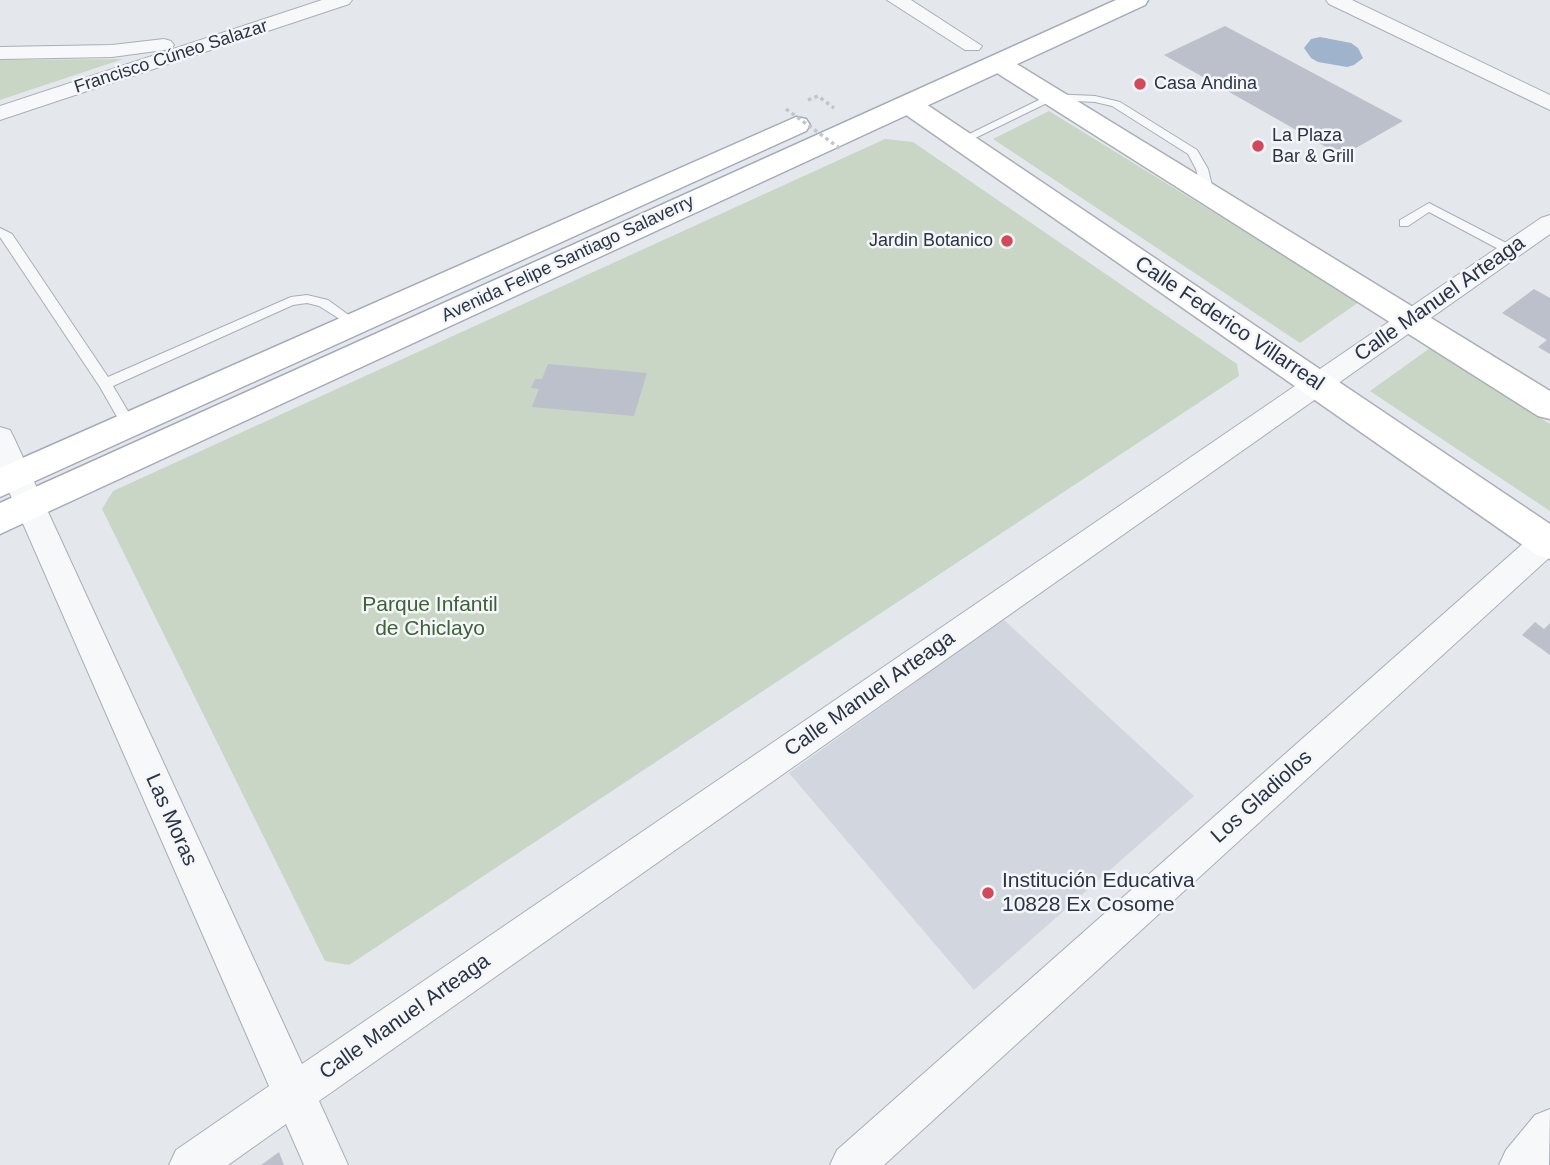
<!DOCTYPE html>
<html>
<head>
<meta charset="utf-8">
<style>
	body { margin:0 }
	canvas { display:block; background:#e4e7ec }
</style>
</head>
<body>
<canvas width="1550" height="1165"></canvas>
<script>
const g = document.querySelector('canvas').getContext('2d');
g.lineJoin = 'round';
function paint(path, color) { g.fillStyle = color; g.fill(path, 'evenodd'); }
const shape = rows => new Path2D(rows.map(r => 'M' + r).join(''));
function trace(path, color, width, dash) { g.strokeStyle = color; g.lineWidth = width; g.lineCap = dash ? 'butt' : 'round'; g.setLineDash(dash || []); g.stroke(path); }
function label(font, color, halo, rows, align = 'center') {
  g.font = font + ' Helvetica,sans-serif'; g.lineWidth = 5; g.setLineDash([]); g.textBaseline = 'middle'; g.strokeStyle = halo; g.fillStyle = color; for (const [text, x, y, turn = 0] of rows) {
    g.save(); g.translate(x, y); g.rotate((+turn || 0) * Math.PI / 180); g.textAlign = isNaN(turn) ? turn : align; if (halo) g.strokeText(text, 0, 0); g.fillText(text, 0, 0); g.restore();
  }
}
const built = shape([
	[1003,619,1194,796,974,990,789,773,916,682,926,669]
]);
const green = shape([
	[123,59,0,100,0,60],
	[1049,111,1359,302,1300,343,993,139],
	[885,139,913,142,1237,364,1239,376,349,965,325,961,102,509,113,491],
	[1430,348,1550,424,1550,511,1370,391]
]);
const water = shape([
	[1320,37,1351,43,1358,48,1363,58,1354,65,1347,67,1318,62,1311,58,1304,48,1311,39]
]);
const building = shape([
	[1225,26,1403,121,1342,156,1164,55],
	[1534,289,1550,298,1550,354,1538,347,1547,340,1502,313],
	[548,364,647,373,634,416,532,407,539,389,531,388,535,379,542,379],
	[1535,622,1544,629,1550,623,1550,655,1522,635],
	[279,1152,284,1165,261,1165]
]);
const path = shape([
	[808,100,818,96,834,108]
]);
const lane = shape([
	[1051,94,1095,96,1120,102,1197,150,1208,169,1214,194,1208,198,1202,194,1196,169,1188,154,1112,106,1095,102,1053,100,965,143,955,141,1051,94],
	[1429,203,1514,247,1516,250,1510,254,1506,253,1429,212,1408,226,1400,226,1400,220,1429,203],
	[0,228,12,234,108,377,291,297,307,295,328,300,361,324,354,328,319,306,307,303,293,305,113,386,136,425,129,430,124,429,100,387,0,237,0,228]
]);
const street = shape([
	[322,0,352,0,349,4,0,120,0,106,322,0],
	[887,0,911,0,982,46,979,50,965,50,887,0],
	[1326,0,1352,0,1550,95,1550,110,1329,4,1326,0],
	[164,39,171,41,174,45,171,49,112,57,0,59,0,47,112,45,164,39],
	[1550,215,1550,234,319,1101,348,1165,304,1165,286,1124,228,1165,169,1165,176,1150,269,1086,0,471,0,427,10,430,14,438,302,1064,1541,218,1550,215],
	[1546,530,1550,531,1550,557,884,1165,830,1165,837,1150,1535,533,1546,530],
	[1550,1109,1549,1165,1499,1165,1506,1150,1535,1115,1550,1109]
]);
const secondary = shape([
	[998,55,1007,58,1550,391,1550,419,1538,416,989,68,985,63,989,58,998,55],
	[908,96,917,98,1550,524,1550,559,1537,555,899,110,895,104,899,98,908,96]
]);
const primary = shape([
	[1116,0,1148,0,1145,5,0,534,0,503,1116,0],
	[796,117,806,119,810,125,806,131,0,497,0,468,796,117]
]);
const pathBridge = shape([
	[786,109,842,150]
]);
const markers = [
	[1140,84,7,"#d1495b"],
	[1258,146,7,"#d1495b"],
	[1007,241,7,"#d1495b"],
	[988,893,7,"#d1495b"]
];
const farStreetnames = [
	["Francisco Cúneo Salazar",171,57,-18],
	["Avenida Felipe Santiago Salaverry",568,259,-25]
];
const farPoinames = [
	["Casa Andina",1154,84],
	["La Plaza",1272,136],
	["Bar & Grill",1272,157],
	["Jardin Botanico",993,241,"right"]
];
const streetNames = [
	["Calle Manuel Arteaga",1440,299,-35],
	["Calle Federico Villarreal",1229,324,34],
	["Calle Manuel Arteaga",870,694,-35],
	["Los Gladiolos",1262,797,-42],
	["Las Moras",171,820,66],
	["Calle Manuel Arteaga",405,1017,-35]
];
const parkNames = [
	["Parque Infantil",430,605],
	["de Chiclayo",430,629]
];
const poiNames = [
	["Institución Educativa",1002,881],
	["10828 Ex Cosome",1002,905]
];
paint(built, '#d2d6de');
paint(green, '#c9d6c5');
paint(water, '#9fb4cc');
paint(building, '#bbc0ca');
trace(lane, '#a9aeb7', 2);
trace(street, '#a9aeb7', 2);
trace(secondary, '#a9aeb7', 3);
trace(primary, '#a3abb8', 3);
trace(path, '#c2c5cb', 3.5, [3.5, 3.5]);
paint(lane, '#f7f8fa');
paint(street, '#f7f8fa');
paint(secondary, '#fff');
paint(primary, '#fff');
trace(pathBridge, '#c2c5cb', 3.5, [3.5, 3.5]);
for (const [x, y, r, color] of markers) { const dot = new Path2D(); dot.arc(x, y, r, 0, 2 * Math.PI); g.fillStyle = color; g.fill(dot); trace(dot, '#f4f6f9', 2.5); }
label('18px', '#2b3445', '#f4f6f9', farStreetnames);
label('18px', '#2b3445', '#f4f6f9', farPoinames, 'left');
label('21px', '#2b3445', '#f4f6f9', streetNames);
label('21px', '#3f6138', '#f4f6f9', parkNames);
label('21px', '#2b3445', '#f4f6f9', poiNames, 'left');
</script>
</body>
</html>
